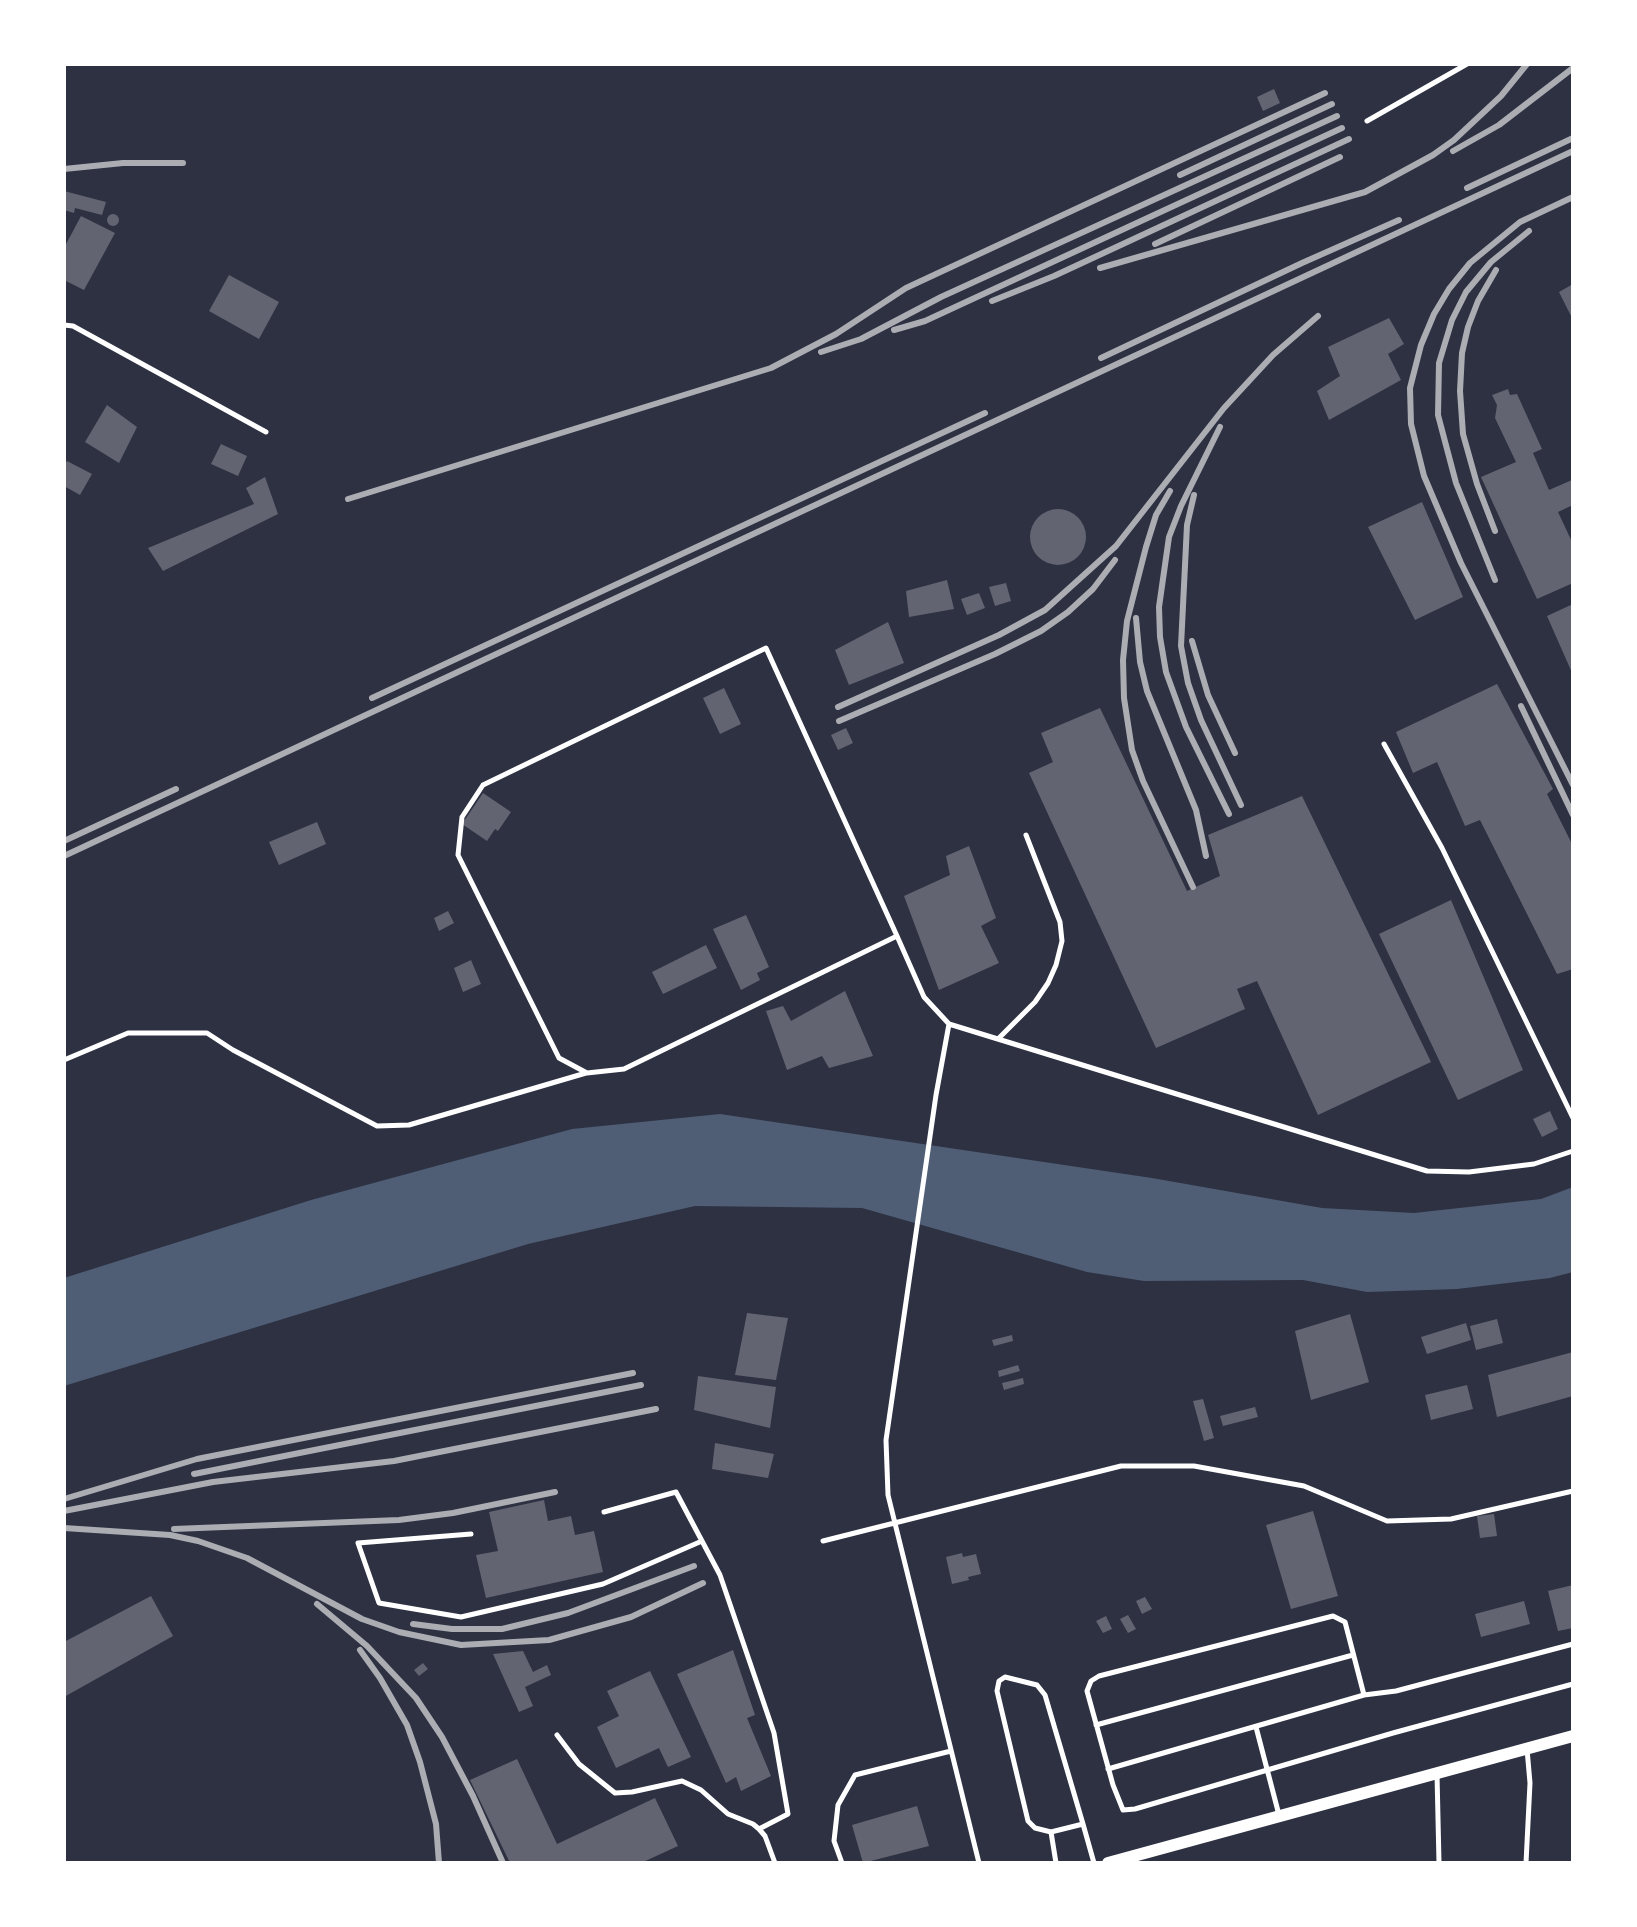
<!DOCTYPE html>
<html>
<head>
<meta charset="utf-8">
<style>
	body { margin:0 }
	#map { position:relative; width:1637px; height:1927px; overflow:hidden; background:#2d3142; font-family:Inter,sans-serif }
	canvas { display:block }
	.frame { position:absolute; inset:0; border:66px solid #fff; pointer-events:none }
</style>
</head>
<body>
<div id="map">
<canvas width="1637" height="1927"></canvas>
<div class="frame"></div>
</div>
<script>
const g = document.querySelector('canvas').getContext('2d');
g.lineJoin = 'round';
function paint(path, color) { g.fillStyle = color; g.fill(path, 'evenodd'); }
const shape = rows => new Path2D(rows.map(r => 'M' + r).join(''));
function trace(path, color, width, dash) { g.strokeStyle = color; g.lineWidth = width; g.lineCap = dash ? 'butt' : 'round'; g.setLineDash(dash || []); g.stroke(path); }
const water = shape([
	[720,1114,1152,1178,1322,1208,1414,1213,1541,1199,1573,1187,1573,1272,1550,1278,1457,1289,1367,1292,1303,1280,1144,1281,1087,1272,862,1208,695,1206,528,1244,64,1386,64,1278,311,1200,572,1129]
]);
const building = shape([
	[1274,89,1280,103,1263,111,1257,97],
	[64,191,106,202,102,215,75,208,74,213,64,210],
	'107 220a6 6 0 1 1 12 0a6 6 0 1 1-12 0Z',
	[81,216,115,233,84,290,64,280,64,248],
	[229,275,279,302,259,339,209,311],
	[1573,284,1573,320,1559,292],
	[1389,318,1404,344,1388,354,1401,380,1329,420,1317,391,1340,376,1328,347],
	[1508,389,1510,395,1517,394,1542,449,1533,453,1549,490,1572,480,1573,484,1573,505,1558,512,1573,544,1573,583,1537,599,1481,477,1516,462,1495,418,1497,405,1492,395],
	[107,405,137,427,119,463,85,442],
	[221,444,247,456,238,476,211,464],
	[67,461,92,474,80,495,64,486,64,466],
	[265,477,278,514,163,571,148,548,254,504,246,488],
	[1422,502,1463,597,1415,620,1368,527],
	'1030 537a28 28 0 1 1 56 0a28 28 0 1 1-56 0Z',
	[947,580,954,609,909,617,906,591],
	[1006,583,1011,601,995,606,989,587],
	[979,593,985,608,967,615,961,599],
	[1573,604,1573,675,1547,616],
	[888,622,904,663,849,685,835,650],
	[1497,684,1553,789,1547,794,1573,846,1573,969,1557,974,1480,820,1465,826,1437,762,1413,773,1396,732],
	[724,688,741,724,720,734,703,698],
	[1100,708,1187,891,1220,876,1208,835,1302,796,1431,1062,1318,1115,1257,981,1237,989,1245,1009,1156,1048,1029,773,1053,762,1041,733],
	[846,728,853,743,838,750,831,735],
	[483,793,511,812,498,831,495,829,487,841,462,824],
	[317,822,326,844,279,865,269,842],
	[969,846,996,918,981,926,999,963,939,990,904,896,950,875,946,856],
	[1451,900,1523,1070,1458,1100,1379,934],
	[448,911,454,923,439,931,434,918],
	[746,915,769,967,757,973,760,980,741,990,713,929],
	[706,945,717,968,663,994,652,972],
	[471,960,481,984,463,992,454,968],
	[845,991,873,1056,829,1068,822,1056,787,1070,766,1011,783,1006,791,1021],
	[1550,1111,1558,1129,1542,1137,1533,1119],
	[747,1313,788,1318,776,1380,735,1375],
	[1350,1314,1369,1382,1311,1400,1295,1331],
	[1497,1319,1503,1343,1476,1350,1470,1326],
	[1466,1323,1471,1340,1427,1354,1421,1337],
	[1012,1335,1013,1341,994,1346,992,1340],
	[1573,1352,1573,1396,1497,1417,1488,1375],
	[1018,1365,1020,1371,999,1377,998,1371],
	[698,1376,776,1387,770,1428,694,1410],
	[1023,1378,1024,1384,1004,1390,1002,1383],
	[1467,1385,1473,1409,1431,1420,1425,1395],
	[1203,1399,1214,1438,1204,1441,1193,1401],
	[1255,1407,1258,1417,1223,1426,1220,1416],
	[715,1443,774,1454,768,1478,712,1469],
	[544,1500,548,1521,571,1516,575,1535,594,1531,603,1572,486,1598,476,1555,498,1551,489,1512],
	[1313,1511,1338,1596,1291,1609,1266,1525],
	[1494,1514,1497,1536,1480,1538,1477,1516],
	[962,1553,963,1557,976,1554,981,1574,968,1577,969,1580,952,1584,946,1557],
	[1573,1585,1573,1628,1558,1631,1548,1591],
	[151,1596,173,1636,64,1697,64,1642],
	[1145,1597,1152,1609,1142,1614,1136,1601],
	[1524,1601,1530,1624,1481,1637,1475,1614],
	[1128,1615,1136,1629,1128,1633,1120,1619],
	[1106,1616,1112,1629,1103,1633,1096,1621],
	[733,1650,755,1715,747,1718,771,1776,741,1791,736,1777,726,1783,677,1674],
	[523,1651,533,1672,547,1665,551,1675,525,1687,533,1706,519,1712,493,1654],
	[423,1663,428,1669,419,1676,414,1670],
	[650,1671,691,1757,668,1767,659,1748,616,1768,597,1727,619,1716,607,1691],
	[517,1759,557,1844,655,1798,678,1846,641,1863,510,1863,470,1780],
	[917,1806,929,1846,863,1863,852,1825]
]);
const service = shape([
	[1367,121,1467,64],
	[64,325,73,326,266,432],
	[1384,744,1442,848,1573,1118],
	[897,936,624,1069,587,1073,559,1058,458,855,462,817,483,785,766,648,897,936,924,997,949,1024,1427,1171,1469,1172,1534,1164,1573,1151],
	[949,1024,936,1095,886,1440,888,1495,979,1863],
	[999,1038,1035,1002,1048,983,1056,965,1062,941,1060,922,1026,835],
	[64,1060,128,1033,207,1033,233,1050,377,1126,409,1125,586,1073],
	[604,1512,676,1492,720,1575,774,1733,788,1814,759,1829],
	[471,1534,358,1543,379,1603,461,1617,603,1584,702,1541],
	[823,1541,1121,1466,1194,1466,1304,1486,1387,1521,1451,1519,1573,1491],
	[1573,1644,1396,1691,1364,1695,1345,1622,1333,1616,1099,1676,1091,1681,1087,1691,1113,1785,1123,1810,1135,1809,1393,1733,1573,1684],
	[1096,1725,1353,1655],
	[1256,1727,1279,1815],
	[557,1735,579,1764,615,1793,632,1792,682,1781,701,1790,728,1814,753,1824,759,1829,765,1836,775,1863],
	[1108,1769,1364,1695],
	[1437,1774,1439,1863],
	[1083,1824,1051,1832,1035,1828,1028,1821,997,1691,999,1681,1005,1677,1037,1685,1045,1695,1083,1824,1094,1863],
	[1051,1832,1056,1863],
	[842,1863,834,1841,838,1805,855,1775,951,1751],
	[1526,1863,1530,1783,1527,1749]
]);
const tertiary = shape([
	[1108,1863,1573,1736]
]);
const rail = shape([
	[1453,151,1499,125,1573,68],
	[64,169,123,163,183,163],
	[1180,175,1332,104],
	[1467,188,1573,138],
	[1573,197,1520,222,1470,263,1449,289,1434,314,1421,345,1410,388,1411,424,1424,476,1461,563,1573,785],
	[1155,244,1340,157],
	[1100,268,1365,192,1433,155,1454,140,1501,96,1527,64],
	[992,301,1054,276,1349,139],
	[894,330,925,321,1342,128],
	[821,352,861,339,941,297,1337,116],
	[1101,358,1302,263,1399,220],
	[1220,427,1181,506,1169,537,1159,607,1160,637,1166,672,1186,727,1229,814],
	[1170,491,1156,515,1146,547,1127,621,1123,660,1124,698,1132,750,1143,781,1193,887],
	[1194,495,1187,525,1181,646,1188,683,1201,720,1241,805],
	[348,499,771,368,836,334,906,288,1325,93],
	[1495,531,1477,484,1463,434,1460,391,1462,353,1468,327,1478,301,1496,270],
	[1495,580,1456,483,1438,415,1439,363,1452,320,1466,292,1491,262,1529,231],
	[1136,618,1140,662,1147,691,1196,810,1206,856],
	[1192,641,1208,695,1235,753],
	[372,698,985,413],
	[1521,706,1573,815],
	[838,707,999,635,1045,610,1116,546,1224,408,1273,355,1318,316],
	[839,721,995,654,1041,631,1068,612,1093,589,1115,560],
	[64,841,176,789],
	[64,856,1573,151],
	[194,1474,641,1385],
	[64,1499,197,1459,633,1373],
	[64,1511,213,1482,394,1461,656,1409],
	[64,1528,170,1535,198,1541,247,1558,362,1619,399,1632,461,1645,549,1640,631,1617,703,1583],
	[174,1529,399,1520,453,1513,555,1492],
	[317,1604,367,1646,416,1698,442,1737,473,1796,503,1863],
	[413,1624,452,1629,502,1629,568,1613,694,1566],
	[360,1650,380,1678,407,1725,420,1762,436,1824,439,1863]
]);
paint(water, '#4f5d75');
paint(building, '#626471');
trace(service, '#fff', 5);
trace(tertiary, '#fff', 12);
trace(rail, '#abadb3', 6);
</script>
</body>
</html>
